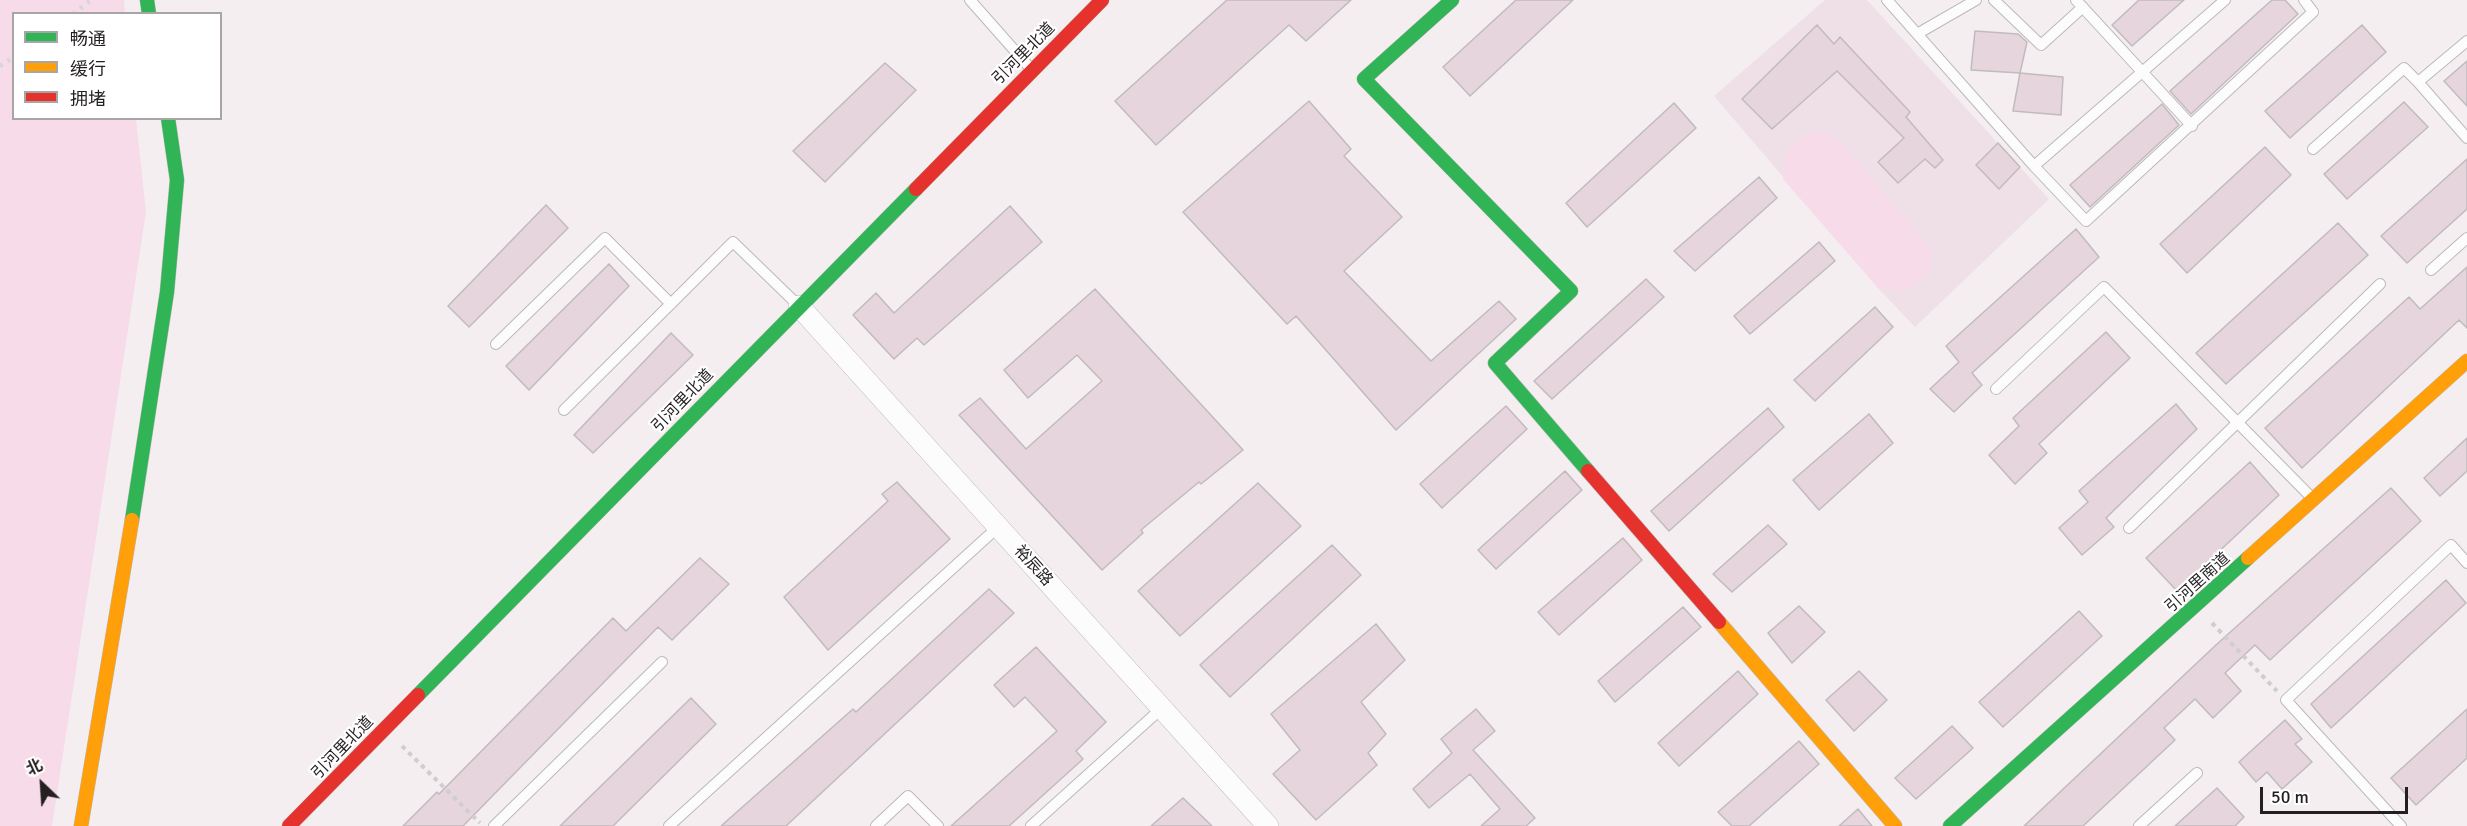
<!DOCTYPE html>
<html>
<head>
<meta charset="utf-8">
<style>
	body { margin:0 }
	#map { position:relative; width:2467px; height:826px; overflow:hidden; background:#f4eef1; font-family:Signika,"Noto Sans SC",sans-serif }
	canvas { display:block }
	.legend { position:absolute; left:12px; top:12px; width:210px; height:108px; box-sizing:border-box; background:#fff; border:2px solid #a7a5a6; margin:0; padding:8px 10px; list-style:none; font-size:18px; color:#241f21 }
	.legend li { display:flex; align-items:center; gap:12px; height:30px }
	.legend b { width:30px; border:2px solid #a7a5a6 }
	.north { position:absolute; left:12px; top:754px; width:60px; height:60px; -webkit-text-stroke:4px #fff; paint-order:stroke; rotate:335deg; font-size:16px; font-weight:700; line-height:24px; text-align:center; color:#241f21 }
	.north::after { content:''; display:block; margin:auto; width:21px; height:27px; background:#241f21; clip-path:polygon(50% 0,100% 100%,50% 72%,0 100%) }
	.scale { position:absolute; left:2260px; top:787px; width:148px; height:27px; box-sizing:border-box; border:3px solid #241f21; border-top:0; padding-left:8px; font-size:18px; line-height:21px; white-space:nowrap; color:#241f21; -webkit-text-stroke:4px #fff; paint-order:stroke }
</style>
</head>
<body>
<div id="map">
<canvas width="2467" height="826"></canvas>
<ul class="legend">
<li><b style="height:8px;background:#30b455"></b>畅通</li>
<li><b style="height:8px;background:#ff9f0a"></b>缓行</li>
<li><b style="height:8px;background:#e5322d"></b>拥堵</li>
</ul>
<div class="north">北</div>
<div class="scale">50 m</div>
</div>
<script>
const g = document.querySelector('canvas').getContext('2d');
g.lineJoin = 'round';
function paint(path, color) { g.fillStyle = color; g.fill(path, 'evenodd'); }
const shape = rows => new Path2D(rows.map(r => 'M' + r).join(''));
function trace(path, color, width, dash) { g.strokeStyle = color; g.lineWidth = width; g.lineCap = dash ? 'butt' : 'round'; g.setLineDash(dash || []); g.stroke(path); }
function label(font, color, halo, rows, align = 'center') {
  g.font = font + ' Signika,"Noto Sans SC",sans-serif'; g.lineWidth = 4.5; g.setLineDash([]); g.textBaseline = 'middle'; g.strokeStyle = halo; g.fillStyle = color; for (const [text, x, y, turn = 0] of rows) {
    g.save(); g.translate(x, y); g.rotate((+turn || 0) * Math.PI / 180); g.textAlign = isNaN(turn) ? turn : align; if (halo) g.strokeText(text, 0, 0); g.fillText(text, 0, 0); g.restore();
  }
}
const built = shape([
	[1825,0,1867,0,2049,199,1915,327,1878,288,1714,96]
]);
const green = shape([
	[0,0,124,0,125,13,14,14,14,118,136,119,146,212,52,826,0,826],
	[1810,132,1823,133,1837,138,1927,244,1932,257,1930,267,1924,279,1913,288,1902,291,1878,288,1783,179,1784,161,1790,148]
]);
const building = shape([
	[1227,0,1351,0,1306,41,1289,25,1156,145,1115,101,1227,0],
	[1516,0,1573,0,1470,96,1443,67,1516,0],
	[2139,0,2184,0,2132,46,2112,25,2139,0],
	[2272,0,2285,0,2298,14,2191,114,2170,91,2272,0],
	[1817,25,1834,44,1840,37,1910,112,1906,117,1943,160,1935,168,1925,159,1898,183,1878,162,1904,138,1837,71,1772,129,1742,99,1817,25],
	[2362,25,2386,52,2290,138,2265,111,2362,25],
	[1975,31,2018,34,2027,42,2020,73,1971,70,1975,31],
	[2467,61,2467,106,2444,81,2467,61],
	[885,63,916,90,825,182,793,151,885,63],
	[2020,73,2063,77,2061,115,2013,111,2020,73],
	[1309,101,1351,149,1344,156,1402,217,1344,271,1431,361,1499,301,1516,319,1396,430,1296,316,1287,324,1183,212,1309,101],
	[2404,102,2428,127,2347,199,2324,174,2404,102],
	[1674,103,1696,128,1587,227,1566,203,1674,103],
	[2162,104,2179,125,2090,207,2070,185,2162,104],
	[1998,143,2020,167,1999,189,1976,165,1998,143],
	[2265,147,2291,175,2187,273,2160,244,2265,147],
	[2467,159,2467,209,2407,263,2381,236,2467,159],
	[1759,177,1777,198,1695,271,1674,251,1759,177],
	[546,205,568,228,469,327,448,306,546,205],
	[1010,206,1042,242,924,345,917,338,894,359,853,315,876,293,894,313,1010,206],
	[2338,223,2368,255,2226,384,2196,353,2338,223],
	[2076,229,2099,257,1972,373,1982,385,1954,412,1930,389,1959,362,1946,346,2076,229],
	[1819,242,1835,261,1750,334,1734,316,1819,242],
	[609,264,629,286,529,390,506,366,609,264],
	[2467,267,2467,328,2459,320,2302,468,2265,428,2409,297,2420,309,2467,267],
	[1646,279,1664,297,1552,399,1534,381,1646,279],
	[1095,289,1243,450,1201,484,1199,482,1141,530,1143,533,1102,570,959,415,980,398,1026,449,1102,381,1077,355,1028,398,1004,370,1095,289],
	[1875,307,1893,327,1815,401,1794,380,1875,307],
	[2106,332,2130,358,2039,444,2047,453,2015,484,1989,455,2019,426,2013,418,2106,332],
	[671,333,693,355,593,453,574,435,671,333],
	[2176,404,2197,429,2106,518,2114,527,2082,555,2059,528,2088,502,2079,491,2176,404],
	[1506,406,1527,429,1442,508,1420,484,1506,406],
	[1768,408,1784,427,1669,531,1651,511,1768,408],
	[1869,414,1893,443,1819,510,1793,480,1869,414],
	[2467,438,2467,471,2440,496,2424,478,2467,438],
	[2250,462,2279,495,2177,591,2146,558,2250,462],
	[1565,471,1582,490,1496,569,1478,550,1565,471],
	[897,482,950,539,828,650,784,597,888,501,882,494,897,482],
	[1258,483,1301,526,1180,636,1138,591,1258,483],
	[2391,488,2421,521,2270,660,2255,645,2225,673,2241,691,2213,718,2195,699,2164,728,2175,740,2083,826,2024,826,2217,644,2391,488],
	[1768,525,1787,544,1732,592,1713,574,1768,525],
	[1623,538,1642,560,1559,635,1538,612,1623,538],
	[1332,545,1361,575,1230,697,1200,665,1332,545],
	[700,558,729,584,672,640,658,627,463,826,403,826,437,792,439,794,613,618,626,631,700,558],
	[2446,580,2466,603,2331,728,2311,704,2446,580],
	[989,589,1014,613,786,826,721,826,853,709,856,712,989,589],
	[1799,606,1825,632,1792,663,1768,633,1799,606],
	[1683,607,1701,627,1615,702,1598,681,1683,607],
	[2079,611,2102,636,2003,727,1979,702,2079,611],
	[1376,624,1405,660,1361,702,1386,734,1368,753,1377,765,1316,820,1273,774,1300,750,1271,714,1376,624],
	[1036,647,1106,722,1076,751,1083,759,1009,826,951,826,1057,731,1025,697,1014,707,994,685,1036,647],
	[1738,671,1758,694,1679,766,1658,743,1738,671],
	[1859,671,1887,700,1854,731,1826,700,1859,671],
	[691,698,716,724,613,826,560,826,691,698],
	[1476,709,1495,731,1473,750,1535,818,1526,826,1481,826,1500,809,1470,774,1429,808,1413,789,1452,753,1441,739,1476,709],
	[2467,709,2467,758,2416,805,2391,778,2467,709],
	[2285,720,2302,739,2295,744,2312,762,2282,789,2267,772,2256,782,2239,762,2285,720],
	[1952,726,1973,748,1916,799,1895,778,1952,726],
	[1799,741,1819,764,1749,826,1732,826,1718,812,1799,741],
	[2217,788,2244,817,2235,826,2175,826,2217,788],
	[1183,798,1212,826,1151,826,1183,798],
	[1858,809,1872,826,1839,826,1858,809]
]);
const path = shape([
	[2212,623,2277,691],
	[402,746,480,823]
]);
const lane = shape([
	[970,0,1031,69],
	[1887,0,2034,166,2225,0],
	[1994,0,2041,45,2083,7],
	[2076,0,2192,126],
	[1917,34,1976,0],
	[2467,41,2418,82,2467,138],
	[2313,149,2404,68,2418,82],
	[2034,166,2086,221,2313,12,2304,0],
	[2431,270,2467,238],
	[496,344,605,238,671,304],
	[1996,389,2104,287,2312,498],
	[564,410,733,242,799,306],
	[2129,528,2380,284],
	[494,826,662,662],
	[669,826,998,527],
	[876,826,908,796,938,826],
	[1031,826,1162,708],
	[2139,826,2197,773],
	[2401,826,2286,700,2451,545,2467,563]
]);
const street = shape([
	[799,306,1268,826]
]);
const fast = shape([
	[147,0,149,14],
	[1452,0,1364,79,1571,291,1495,363,1588,471],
	[132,520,167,292,177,180,168,118],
	[418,695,916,189],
	[1950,826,2248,558]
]);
const slow = shape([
	[2248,558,2467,361],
	[1719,622,1895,826],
	[81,826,132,520]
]);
const jam = shape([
	[916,189,1102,0],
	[1588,471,1719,622],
	[289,826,418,695]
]);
const rail = shape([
	[73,14,91,0],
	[0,66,14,57]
]);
const streetNames = [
	["引河里北道",1024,54,-45],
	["引河里北道",683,401,-46],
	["裕辰路",1033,566,48],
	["引河里南道",2198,583,-42],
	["引河里北道",343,748,-46]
];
paint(built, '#eee0e6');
paint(green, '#f8dbe8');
paint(building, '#e7d5dd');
trace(building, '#c0bbbd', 1.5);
trace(lane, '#bcb8ba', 12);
trace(street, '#bcb8ba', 22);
trace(fast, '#bcb8ba', 15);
trace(slow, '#bcb8ba', 15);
trace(jam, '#bcb8ba', 15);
trace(path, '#cfcdce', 4, [4.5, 4.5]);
trace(lane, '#fdfcfd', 10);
trace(street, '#fdfcfd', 21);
trace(fast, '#30b455', 14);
trace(slow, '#ff9f0a', 14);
trace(jam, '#e5322d', 14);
trace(rail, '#d8d5d7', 4.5, [3, 6]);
label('16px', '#241f21', '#fff', streetNames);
</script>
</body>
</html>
